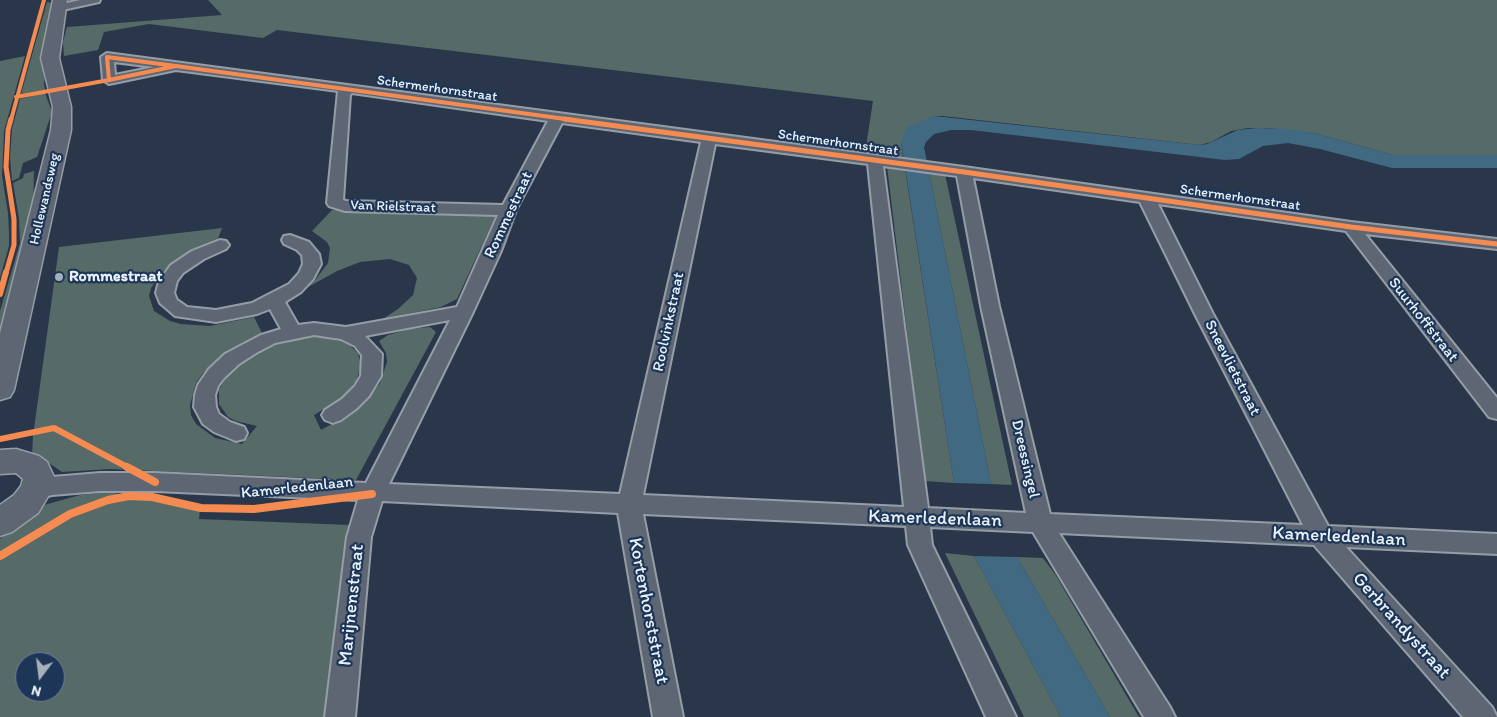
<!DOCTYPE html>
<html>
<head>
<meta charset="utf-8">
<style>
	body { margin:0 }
	#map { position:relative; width:1497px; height:717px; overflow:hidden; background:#2a374a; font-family:Itim,sans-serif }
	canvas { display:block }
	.north { position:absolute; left:15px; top:652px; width:50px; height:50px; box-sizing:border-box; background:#1d3557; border:1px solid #6e8097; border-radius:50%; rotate:195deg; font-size:14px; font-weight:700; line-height:20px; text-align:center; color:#e8f1f8 }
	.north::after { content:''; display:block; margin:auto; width:18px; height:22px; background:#a6b0bb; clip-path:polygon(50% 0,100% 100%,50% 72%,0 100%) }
</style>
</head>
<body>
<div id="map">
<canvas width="1497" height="717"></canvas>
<div class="north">N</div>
</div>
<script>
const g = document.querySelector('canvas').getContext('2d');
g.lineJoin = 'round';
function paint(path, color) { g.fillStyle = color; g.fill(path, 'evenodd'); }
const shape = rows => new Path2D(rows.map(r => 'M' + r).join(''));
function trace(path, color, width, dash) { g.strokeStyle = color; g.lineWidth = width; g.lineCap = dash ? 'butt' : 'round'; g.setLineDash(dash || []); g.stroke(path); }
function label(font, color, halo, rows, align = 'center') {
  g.font = font + ' Itim,sans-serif'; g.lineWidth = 4.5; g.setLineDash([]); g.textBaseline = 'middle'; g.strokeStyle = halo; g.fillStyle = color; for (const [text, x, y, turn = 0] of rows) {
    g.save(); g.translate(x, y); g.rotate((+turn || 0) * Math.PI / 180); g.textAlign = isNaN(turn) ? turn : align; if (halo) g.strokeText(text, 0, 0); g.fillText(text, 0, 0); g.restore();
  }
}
const green = shape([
	[208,0,1497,0,1497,155,1393,155,1314,133,1269,128,1248,128,1231,131,1211,142,1200,145,943,116,934,116,901,141,903,158,865,153,873,101,277,30,263,38,149,24,104,32,98,50,64,56,63,42,67,27,222,15],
	[47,2,53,3,44,84,45,90,21,94],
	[25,56,4,131,2,176,8,213,9,234,9,246,0,278,0,61],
	[45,93,52,112,37,157,23,163,19,178,12,181,10,158,12,129,20,99],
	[887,166,905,169,954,483,925,481],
	[34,171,33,212,0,354,0,311,20,243,19,218,13,183,23,178,24,174],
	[929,172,945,174,1012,485,991,484],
	[332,210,497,213,457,299,441,307,383,319,398,309,413,295,417,278,409,265,390,259,360,262,337,271,301,291,316,279,328,263,330,248,327,242,312,231],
	[222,228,217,241,192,251,163,271,151,288,149,296,154,311,170,321,181,324,210,326,254,317,262,333,224,353,204,372,196,383,190,405,191,415,196,424,215,438,242,444,257,426,236,421,228,417,219,404,219,390,227,374,241,360,273,343,309,335,330,337,347,343,358,353,361,366,356,382,342,398,314,415,321,430,348,415,362,405,380,383,387,362,386,353,379,341,388,335,410,329,430,327,436,332,356,480,111,469,62,472,49,463,32,456,33,436,59,247],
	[98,493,114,493,200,510,199,519,350,525,326,717,0,717,0,539,29,513,44,505,80,495],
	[25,662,55,662,55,692,25,692],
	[945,553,974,556,1061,717,1024,717],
	[1017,557,1043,558,1055,574,1139,717,1110,717]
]);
const water = shape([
	[934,116,1200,145,1207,144,1238,130,1258,128,1288,129,1314,133,1393,155,1497,155,1497,168,1392,168,1320,149,1288,143,1263,146,1239,159,1225,160,971,130,951,130,934,134,926,142,924,147,991,484,954,483,901,141,907,127],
	[974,556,1017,557,1110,717,1061,717]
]);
const street = shape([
	[80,0,100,0,99,2,58,11,52,8,54,6,80,0],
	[107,53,964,167,1351,222,1497,239,1497,249,1365,234,1497,398,1497,419,1489,417,1346,231,1158,204,1213,314,1328,526,1497,534,1497,554,1346,547,1492,707,1497,717,1463,717,1314,545,1059,533,1170,707,1175,717,1144,717,1033,532,930,527,932,545,1016,717,986,717,908,545,906,526,643,514,683,717,653,717,618,513,382,501,371,537,355,717,325,717,347,537,358,500,155,491,100,491,52,495,36,499,28,496,24,490,28,484,52,477,100,473,155,473,366,483,450,320,365,336,382,354,381,376,369,396,356,409,341,420,333,423,325,420,322,415,325,410,342,399,355,386,361,376,362,355,355,346,341,339,314,335,275,343,256,353,239,364,223,379,218,386,215,395,216,407,219,414,230,422,244,427,247,433,244,439,236,441,214,432,203,424,194,407,195,395,198,385,209,369,225,354,261,335,281,329,270,309,257,314,216,322,175,316,160,303,156,293,159,281,171,265,192,251,220,240,226,241,229,245,226,249,204,259,183,273,177,281,174,293,177,300,187,307,216,310,252,303,289,284,299,273,303,264,302,255,297,250,284,244,282,240,284,236,290,235,309,242,319,254,321,264,313,279,301,292,285,302,298,325,314,323,346,327,457,307,498,215,345,211,329,206,327,203,338,91,176,70,109,84,103,80,101,57,107,53],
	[114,62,154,67,115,75,114,62],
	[352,93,548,121,503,205,346,201,343,200,350,95,352,93],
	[562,123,701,142,620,494,389,484,473,312,501,251,516,210,562,123],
	[715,144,868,164,904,507,643,495,715,144],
	[883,166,957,176,981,306,1026,513,928,508,883,166],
	[973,178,1140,202,1195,314,1303,525,1050,514,999,306,973,178]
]);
const secondary = shape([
	[53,0,67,0,59,58,71,107,71,130,14,390,10,397,0,400,0,333,51,130,53,107,41,58,53,0],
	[16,449,39,456,47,462,55,479,52,490,38,513,12,532,0,536,0,505,14,495,21,486,23,479,16,473,0,474,0,450,16,449]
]);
const cyclewayFar3 = shape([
	[107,57,176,66,109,80,107,57],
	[176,66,573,120],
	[16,97,109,80],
	[11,120,44,0]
]);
const cyclewayFar2 = shape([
	[564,119,964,172,1351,227,1497,244],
	[6,273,14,245,14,219,6,167,8,130,11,119]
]);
const cyclewayFar1 = shape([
	[0,294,6,272],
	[0,439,54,428,129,468]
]);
const cycleway = shape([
	[127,467,155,482],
	[0,556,70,514,108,500,129,496,152,497,201,508,254,509,372,494]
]);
const markers = [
	[59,277,5,"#a6b0bb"]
];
const farStreetnames = [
	["Schermerhornstraat",437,89,8],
	["Schermerhornstraat",838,143,8],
	["Schermerhornstraat",1240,198,8],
	["Hollewandsweg",45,199,-77],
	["Van Rielstraat",393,207,2]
];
const streetNames = [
	["Rommestraat",509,215,-65],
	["Suurhoffstraat",1423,320,52],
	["Roolvinkstraat",669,322,-78],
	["Sneevlietstraat",1232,368,63],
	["Dreessingel",1025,459,77],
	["Kamerledenlaan",297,488,-6]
];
const poiNames = [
	["Rommestraat",69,277]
];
const nearStreetnames = [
	["Kamerledenlaan",935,519,2],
	["Kamerledenlaan",1339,537,3],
	["Marijnenstraat",352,605,-84],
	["Kortenhorststraat",648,611,79],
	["Gerbrandystraat",1401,626,48]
];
paint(green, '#566a68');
paint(water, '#416a82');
trace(street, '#959da7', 4);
trace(secondary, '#959da7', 3);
paint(street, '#5d6672');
paint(secondary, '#5d6672');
trace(cyclewayFar3, '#f68b52', 4);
trace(cyclewayFar2, '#f68b52', 5);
trace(cyclewayFar1, '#f68b52', 6);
trace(cycleway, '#f68b52', 8);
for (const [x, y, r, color] of markers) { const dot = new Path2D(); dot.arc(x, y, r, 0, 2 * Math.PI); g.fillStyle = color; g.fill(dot); trace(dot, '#1d3557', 2); }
label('14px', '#e8f1f8', '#1d3557', farStreetnames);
label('16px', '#e8f1f8', '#1d3557', streetNames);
label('bold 16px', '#e8f1f8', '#1d3557', poiNames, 'left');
label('19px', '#e8f1f8', '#1d3557', nearStreetnames);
</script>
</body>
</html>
